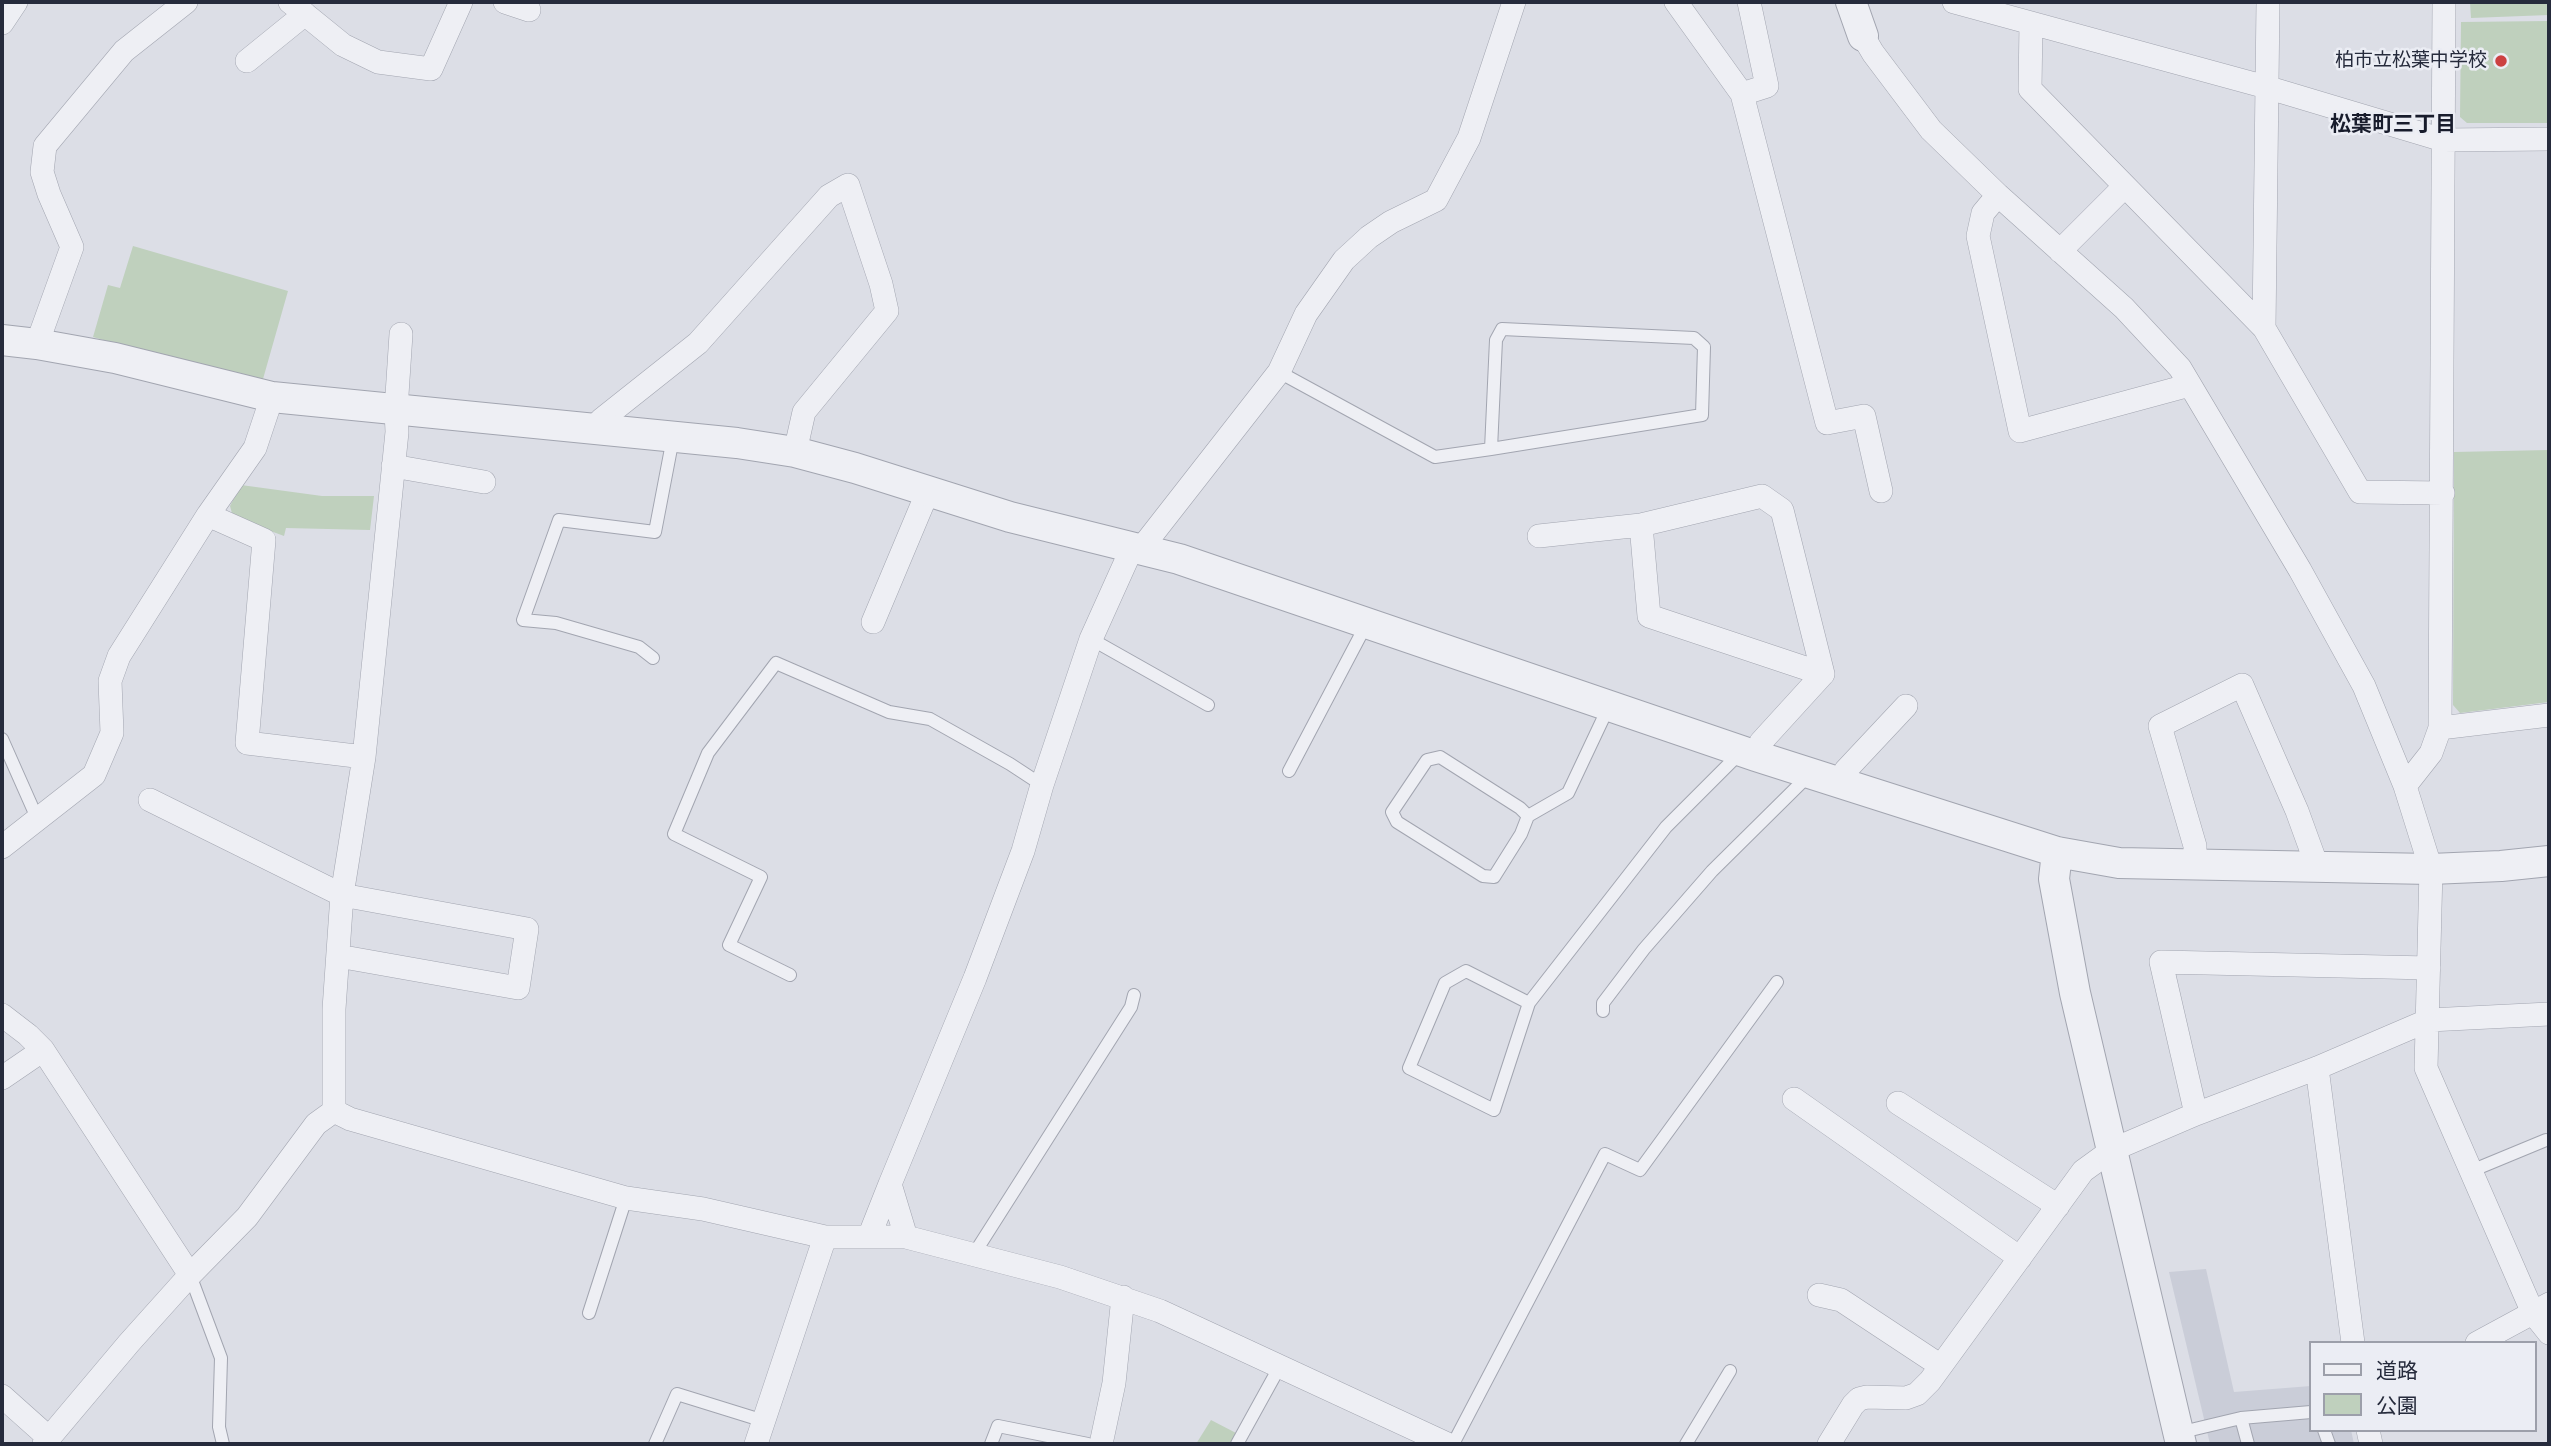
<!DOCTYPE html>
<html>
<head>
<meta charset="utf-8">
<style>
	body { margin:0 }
	#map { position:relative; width:2551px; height:1446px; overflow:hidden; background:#dcdee6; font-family:Jost,"Noto Sans JP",sans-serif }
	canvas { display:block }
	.frame { position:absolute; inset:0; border:4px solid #262b3c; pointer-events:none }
	.legend { position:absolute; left:2309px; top:1341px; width:228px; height:91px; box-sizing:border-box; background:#ebedf4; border:2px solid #9c9faa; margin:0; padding:9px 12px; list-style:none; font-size:21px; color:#262b3c }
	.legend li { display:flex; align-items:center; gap:14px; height:35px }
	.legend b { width:35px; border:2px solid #9c9faa }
</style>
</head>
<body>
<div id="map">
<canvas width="2551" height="1446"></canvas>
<div class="frame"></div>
<ul class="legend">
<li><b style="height:9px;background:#eeeff4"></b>道路</li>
<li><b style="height:19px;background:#bfd0bd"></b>公園</li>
</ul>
</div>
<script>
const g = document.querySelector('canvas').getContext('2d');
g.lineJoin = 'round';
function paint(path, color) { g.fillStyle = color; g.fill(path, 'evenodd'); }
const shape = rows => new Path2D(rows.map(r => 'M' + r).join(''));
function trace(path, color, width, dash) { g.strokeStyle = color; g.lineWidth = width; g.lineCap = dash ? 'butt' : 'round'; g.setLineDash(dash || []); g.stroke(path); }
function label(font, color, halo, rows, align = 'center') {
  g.font = font + ' Jost,"Noto Sans JP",sans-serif'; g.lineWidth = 5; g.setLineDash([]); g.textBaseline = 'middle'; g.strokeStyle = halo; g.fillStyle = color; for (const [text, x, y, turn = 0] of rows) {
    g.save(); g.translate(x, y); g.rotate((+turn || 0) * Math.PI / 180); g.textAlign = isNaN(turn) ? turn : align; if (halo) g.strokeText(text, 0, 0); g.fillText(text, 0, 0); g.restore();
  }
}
const built = shape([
	[2206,1269,2234,1392,2311,1386,2311,1430,2351,1430,2354,1444,2210,1444,2169,1272]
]);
const green = shape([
	[2470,2,2549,2,2549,15,2471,18],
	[2549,21,2549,123,2467,123,2460,117,2461,22],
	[133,246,288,291,261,386,93,337,108,285,120,288],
	[2549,450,2549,702,2460,713,2453,705,2454,452],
	[241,485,322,496,374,496,370,530,286,528,284,536,233,517,230,506],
	[1211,1420,1236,1433,1230,1444,1196,1444]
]);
const service = shape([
	[1279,372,1435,457,1491,449,1702,415,1704,347,1694,338,1502,329,1496,340,1491,449],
	[1091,639,1208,705],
	[653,658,639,647,556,623,523,620,559,520,655,532,673,438],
	[2,739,37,818],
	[1289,771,1367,623],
	[1528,816,1520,808,1440,757,1427,760,1392,812,1397,822,1483,876,1494,877,1521,834,1528,816,1568,793,1609,706],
	[790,975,729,945,761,877,674,834,708,753,776,663,889,712,930,719,1010,764,1042,785],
	[1529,1003,1466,971,1445,983,1409,1068,1494,1110,1529,1003,1666,827,1732,761,1736,749],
	[1603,1011,1603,1003,1644,949,1712,871,1802,782,1807,772],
	[2471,1171,2546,1140],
	[974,1254,1131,1007,1134,995],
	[190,1275,221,1358,219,1427,223,1444],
	[589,1313,626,1198],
	[2241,1418,2248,1444],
	[2324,1430,2329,1444],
	[2178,1433,2241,1418,2311,1412],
	[655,1444,677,1394,764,1421],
	[991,1444,998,1426,1088,1444],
	[1237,1444,1280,1366],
	[1453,1444,1605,1154,1640,1170,1777,982],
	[1686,1444,1730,1371]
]);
const minor = shape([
	[290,2,343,45,378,62,431,69,461,2],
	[505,2,529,10],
	[1676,2,1742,94,1827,423,1864,416,1881,491],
	[1954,2,2266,87,2443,140,2549,139],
	[2444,2,2440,728,2549,715],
	[2,23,16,2],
	[2031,23,2030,89,2264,328,2360,492,2443,493],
	[1863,36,1873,53,1931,130,1998,195,2124,308,2180,368,2300,570,2364,686,2405,786,2431,869,2426,1068,2533,1313,2549,1333],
	[247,61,305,14],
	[1742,94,1767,86,1749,2],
	[1998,195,1983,213,1978,236,2020,431,2190,385],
	[2060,251,2124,187],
	[2264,328,2268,2],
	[401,334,396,410,397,432,364,757,342,895,334,1009,334,1111,350,1119,626,1198,703,1209,825,1237,906,1237,1060,1277,1160,1311,1447,1444],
	[37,344,72,247,49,194,42,172,45,146,124,51,186,2],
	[598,431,601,420,698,343,829,196,848,185,881,284,887,311,804,412,795,452],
	[393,466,484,482],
	[208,515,264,540,247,743,364,757],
	[1641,525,1649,616,1823,674],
	[1539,536,1641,525,1762,496,1782,510,1823,674,1761,742,1756,756],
	[1140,550,1279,372,1306,314,1344,260,1369,237,1391,222,1436,200,1469,138,1514,2],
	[873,622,928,491],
	[1840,782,1846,770,1906,706],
	[2405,786,2431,753,2440,728],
	[150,800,342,895,527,929,518,988,338,956],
	[2,847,94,775,112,733,110,681,119,656,208,515,255,448,272,397],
	[2195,865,2195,846,2160,726,2242,685,2297,811,2313,855,2313,867],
	[2429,968,2161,962,2196,1114,2317,1068,2429,1020,2549,1014],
	[2,1015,28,1035,43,1050,190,1275],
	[2317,1068,2353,1343],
	[2,1078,43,1050],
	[1794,1099,2020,1258],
	[1898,1103,2058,1206],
	[869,1237,890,1184],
	[906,1237,890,1184,975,978,1023,851,1042,785,1091,639,1132,548],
	[1819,1295,1841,1300,1941,1366],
	[2477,1343,2549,1304],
	[2,1396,49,1438],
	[2368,1430,2371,1444],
	[44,1444,129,1343,190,1275,247,1217,316,1124,334,1111],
	[756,1444,825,1237],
	[1101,1444,1114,1383,1123,1297],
	[1829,1444,1853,1405,1859,1399,1867,1397,1906,1398,1917,1394,1930,1381,2083,1171,2112,1150,2196,1114]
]);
const tertiary = shape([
	[1851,2,1863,36],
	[2,340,37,344,115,358,272,397,737,443,795,452,855,468,1010,517,1179,559,1756,756,2057,852,2119,863,2431,869,2501,866,2549,861],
	[2057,852,2054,879,2075,993,2181,1444]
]);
const markers = [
	[2501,61,7,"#cc4041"]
];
const poiNames = [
	["柏市立松葉中学校",2487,61]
];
const neighbourhoodNames = [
	["松葉町三丁目",2393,126]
];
paint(built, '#cacdd8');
paint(green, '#bfd0bd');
trace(service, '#a2a5b0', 14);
trace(minor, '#a2a5b0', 24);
trace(tertiary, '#a2a5b0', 32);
trace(service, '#eeeff4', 12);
trace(minor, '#eeeff4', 23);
trace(tertiary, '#eeeff4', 30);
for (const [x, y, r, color] of markers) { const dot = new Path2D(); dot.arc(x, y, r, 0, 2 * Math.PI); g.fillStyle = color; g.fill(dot); trace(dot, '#ebedf4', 2.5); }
label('19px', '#262b3c', '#ebedf4', poiNames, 'right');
label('bold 21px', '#181c2c', '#ebedf4', neighbourhoodNames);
</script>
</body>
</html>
